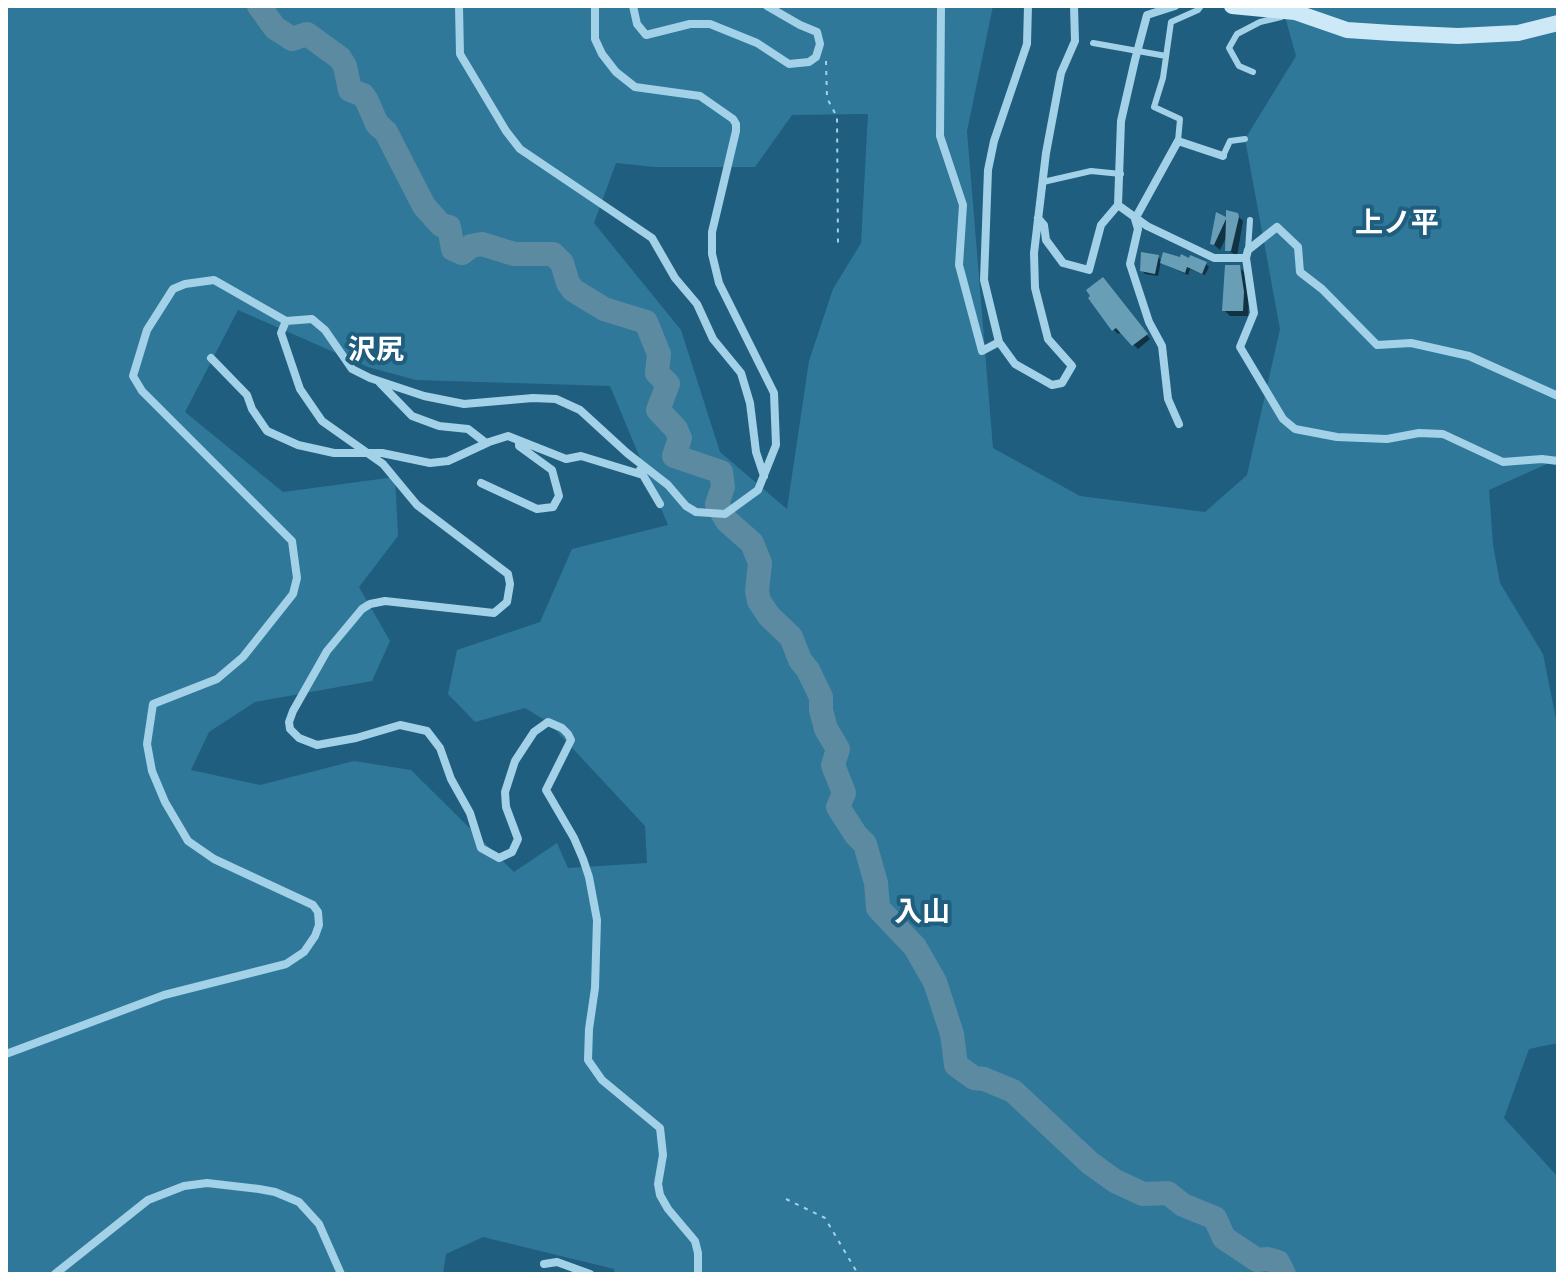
<!DOCTYPE html>
<html>
<head>
<meta charset="utf-8">
<style>
	body { margin:0 }
	#map { position:relative; width:1564px; height:1280px; overflow:hidden; background:#1f5e7e; font-family:Poppins,sans-serif }
	canvas { display:block }
	.frame { position:absolute; inset:0; border:8px solid #fff; pointer-events:none }
</style>
</head>
<body>
<div id="map">
<canvas width="1564" height="1280"></canvas>
<div class="frame"></div>
</div>
<script>
const g = document.querySelector('canvas').getContext('2d');
g.lineJoin = 'round';
function paint(path, color) { g.fillStyle = color; g.fill(path, 'evenodd'); }
const shape = rows => new Path2D(rows.map(r => 'M' + r).join(''));
function trace(path, color, width, dash) { g.strokeStyle = color; g.lineWidth = width; g.lineCap = dash ? 'butt' : 'round'; g.setLineDash(dash || []); g.stroke(path); }
function label(font, color, halo, rows, align = 'center') {
  g.font = font + ' Poppins,"Noto Sans JP",sans-serif'; g.lineWidth = 8; g.setLineDash([]); g.textBaseline = 'middle'; g.strokeStyle = halo; g.fillStyle = color; for (const [text, x, y, turn = 0] of rows) {
    g.save(); g.translate(x, y); g.rotate((+turn || 0) * Math.PI / 180); g.textAlign = isNaN(turn) ? turn : align; if (halo) g.strokeText(text, 0, 0); g.fillText(text, 0, 0); g.restore();
  }
}
const green = shape([
	[6,6,993,6,967,131,993,448,1080,496,1205,512,1247,475,1280,329,1245,139,1296,56,1282,6,1558,6,1558,459,1489,490,1493,545,1500,583,1543,654,1558,729,1558,1043,1529,1049,1504,1118,1558,1177,1558,1274,615,1274,614,1269,483,1237,446,1254,443,1274,6,1274],
	[868,114,861,243,833,289,809,361,787,509,720,452,681,330,594,223,616,163,655,167,755,167,792,115],
	[238,310,368,367,416,380,610,386,668,525,572,549,540,622,457,650,448,694,475,722,525,708,548,722,645,826,647,863,568,868,557,843,514,872,411,770,354,761,260,785,191,770,209,732,255,702,372,681,390,641,359,587,398,536,395,477,283,492,185,412]
]);
const shadow = shape([
	[1218,215,1228,220,1237,215,1243,221,1237,256,1228,250,1228,233,1220,250,1212,243],
	[1158,257,1162,262,1206,264,1209,267,1205,275,1190,269,1188,275,1165,265,1161,261,1158,276,1145,274,1142,270],
	[1239,267,1245,273,1249,299,1248,316,1230,316,1224,310],
	[1107,284,1150,339,1138,349,1121,332,1118,334,1114,330,1091,298]
]);
const river = shape([
	[259,6,275,28,283,33,292,39,307,34,340,58,345,66,350,90,363,95,367,101,377,124,386,132,424,206,441,225,449,227,453,249,462,253,471,246,482,244,514,254,553,254,562,263,568,283,573,290,604,309,646,322,659,354,657,373,668,384,658,410,676,429,680,438,674,456,721,472,723,487,717,504,727,521,752,543,760,563,757,591,759,601,769,616,791,637,800,660,808,670,821,697,821,710,826,729,838,749,833,765,844,793,838,807,856,835,865,844,876,883,878,908,915,947,935,982,952,1034,956,1065,974,1078,984,1079,1013,1091,1090,1163,1115,1181,1143,1194,1168,1193,1183,1205,1215,1218,1224,1238,1257,1260,1268,1259,1278,1262,1284,1274]
]);
const building = shape([
	[1226,210,1238,213,1239,217,1231,251,1225,251,1226,219,1214,245,1210,244,1216,212,1226,217],
	[1141,252,1159,255,1155,274,1140,271],
	[1163,252,1180,257,1181,254,1189,258,1190,255,1207,262,1202,274,1187,267,1185,273,1160,263],
	[1225,265,1240,265,1244,292,1243,311,1222,311],
	[1103,277,1148,334,1132,346,1116,328,1112,331,1088,298,1090,296,1086,290]
]);
const path = shape([
	[826,61,827,98,837,117,838,246],
	[786,1199,825,1218,858,1274]
]);
const service = shape([
	[1093,43,1166,56],
	[1253,72,1239,66,1229,48,1237,34,1260,22,1281,17],
	[1178,141,1180,119,1154,107,1163,78,1171,22,1198,10,1201,6],
	[1223,156,1230,141,1245,139],
	[1043,182,1091,171,1121,174],
	[1248,250,1250,220]
]);
const minor = shape([
	[459,6,460,54,506,131,520,149,652,238,675,278,697,304,713,339,741,373,750,403,756,452,764,476],
	[633,6,637,24,646,35,690,24,710,24,757,43,789,64,809,62,816,57,820,44,817,32,800,25,767,6],
	[941,6,940,136,963,205,959,265,982,351,999,342],
	[1028,6,1027,44,994,141,988,170,984,280,999,342,1015,364,1052,385,1062,383,1072,366,1048,339,1035,288,1034,253,1046,153,1061,73,1075,41,1074,6],
	[1175,6,1147,15,1135,60,1121,121,1118,205,1147,226,1214,258,1246,258,1254,313,1240,347,1283,419,1295,429,1337,437,1387,439,1419,433,1443,434,1503,462,1542,459,1558,461],
	[1038,218,1044,225,1046,240,1063,263,1089,270,1101,225,1118,205],
	[1246,258,1248,250,1277,227,1298,247,1300,272,1322,289,1377,345,1411,343,1469,356,1558,396],
	[286,321,281,333,300,389,322,421,383,464,417,505,508,574,510,584,507,602,494,613,385,601,370,604,362,609,327,651,293,711,289,722,290,729,299,738,317,745,356,738,400,725,427,731,440,748,451,779,470,813,481,848,499,858,512,852,518,839,506,807,505,792,515,761,534,732,548,722,562,728,568,734,571,740,546,790,574,838,583,859,589,877,597,920,595,988,589,1029,588,1060,602,1080,660,1128,663,1155,658,1184,660,1195,668,1209,695,1241,698,1253,698,1274],
	[211,358,247,395,252,409,267,431,298,445,334,453,382,453,430,463,448,461,489,442,508,436,566,459,581,456,643,475],
	[380,383,412,416,439,426,468,429,486,443],
	[1179,424,1168,399,1162,346,1149,322,1130,264,1138,229,1135,219,1178,141,1223,156],
	[640,470,660,504],
	[481,483,537,509,553,507,559,496,552,470,519,446,519,441],
	[6,1054,164,995,286,964,304,952,315,936,319,925,318,912,313,905,214,859,188,841,165,802,152,771,147,744,153,704,217,679,243,657,293,594,297,578,292,541,142,391,133,376,147,330,173,289,185,284,214,280,286,321,312,319,325,330,352,369,370,378,424,396,464,404,533,398,556,399,580,410,627,453,668,485,686,506,696,512,725,514,758,490,776,445,774,393,719,283,712,254,712,232,736,131,736,124,733,119,700,96,635,87,616,72,602,54,595,39,595,6],
	[544,1264,557,1262,590,1274],
	[55,1274,148,1200,184,1186,207,1183,259,1189,275,1192,299,1202,319,1224,341,1274]
]);
const secondary = shape([
	[1232,6,1295,12,1347,30,1392,33,1458,36,1518,33,1558,23]
]);
const neighbourhoodNames = [
	["上ノ平",1397,225],
	["沢尻",376,352],
	["入山",922,914]
];
paint(green, '#2f789a');
paint(shadow, '#0007');
trace(river, '#5c8aa1', 24);
paint(building, '#699eb7');
trace(path, '#a3d1e7', 2, [4, 6]);
trace(service, '#a3d1e7', 6);
trace(minor, '#a3d1e7', 8);
trace(secondary, '#cde8f6', 16);
label('bold 28px', '#fff', '#1f5e7e', neighbourhoodNames);
</script>
</body>
</html>
